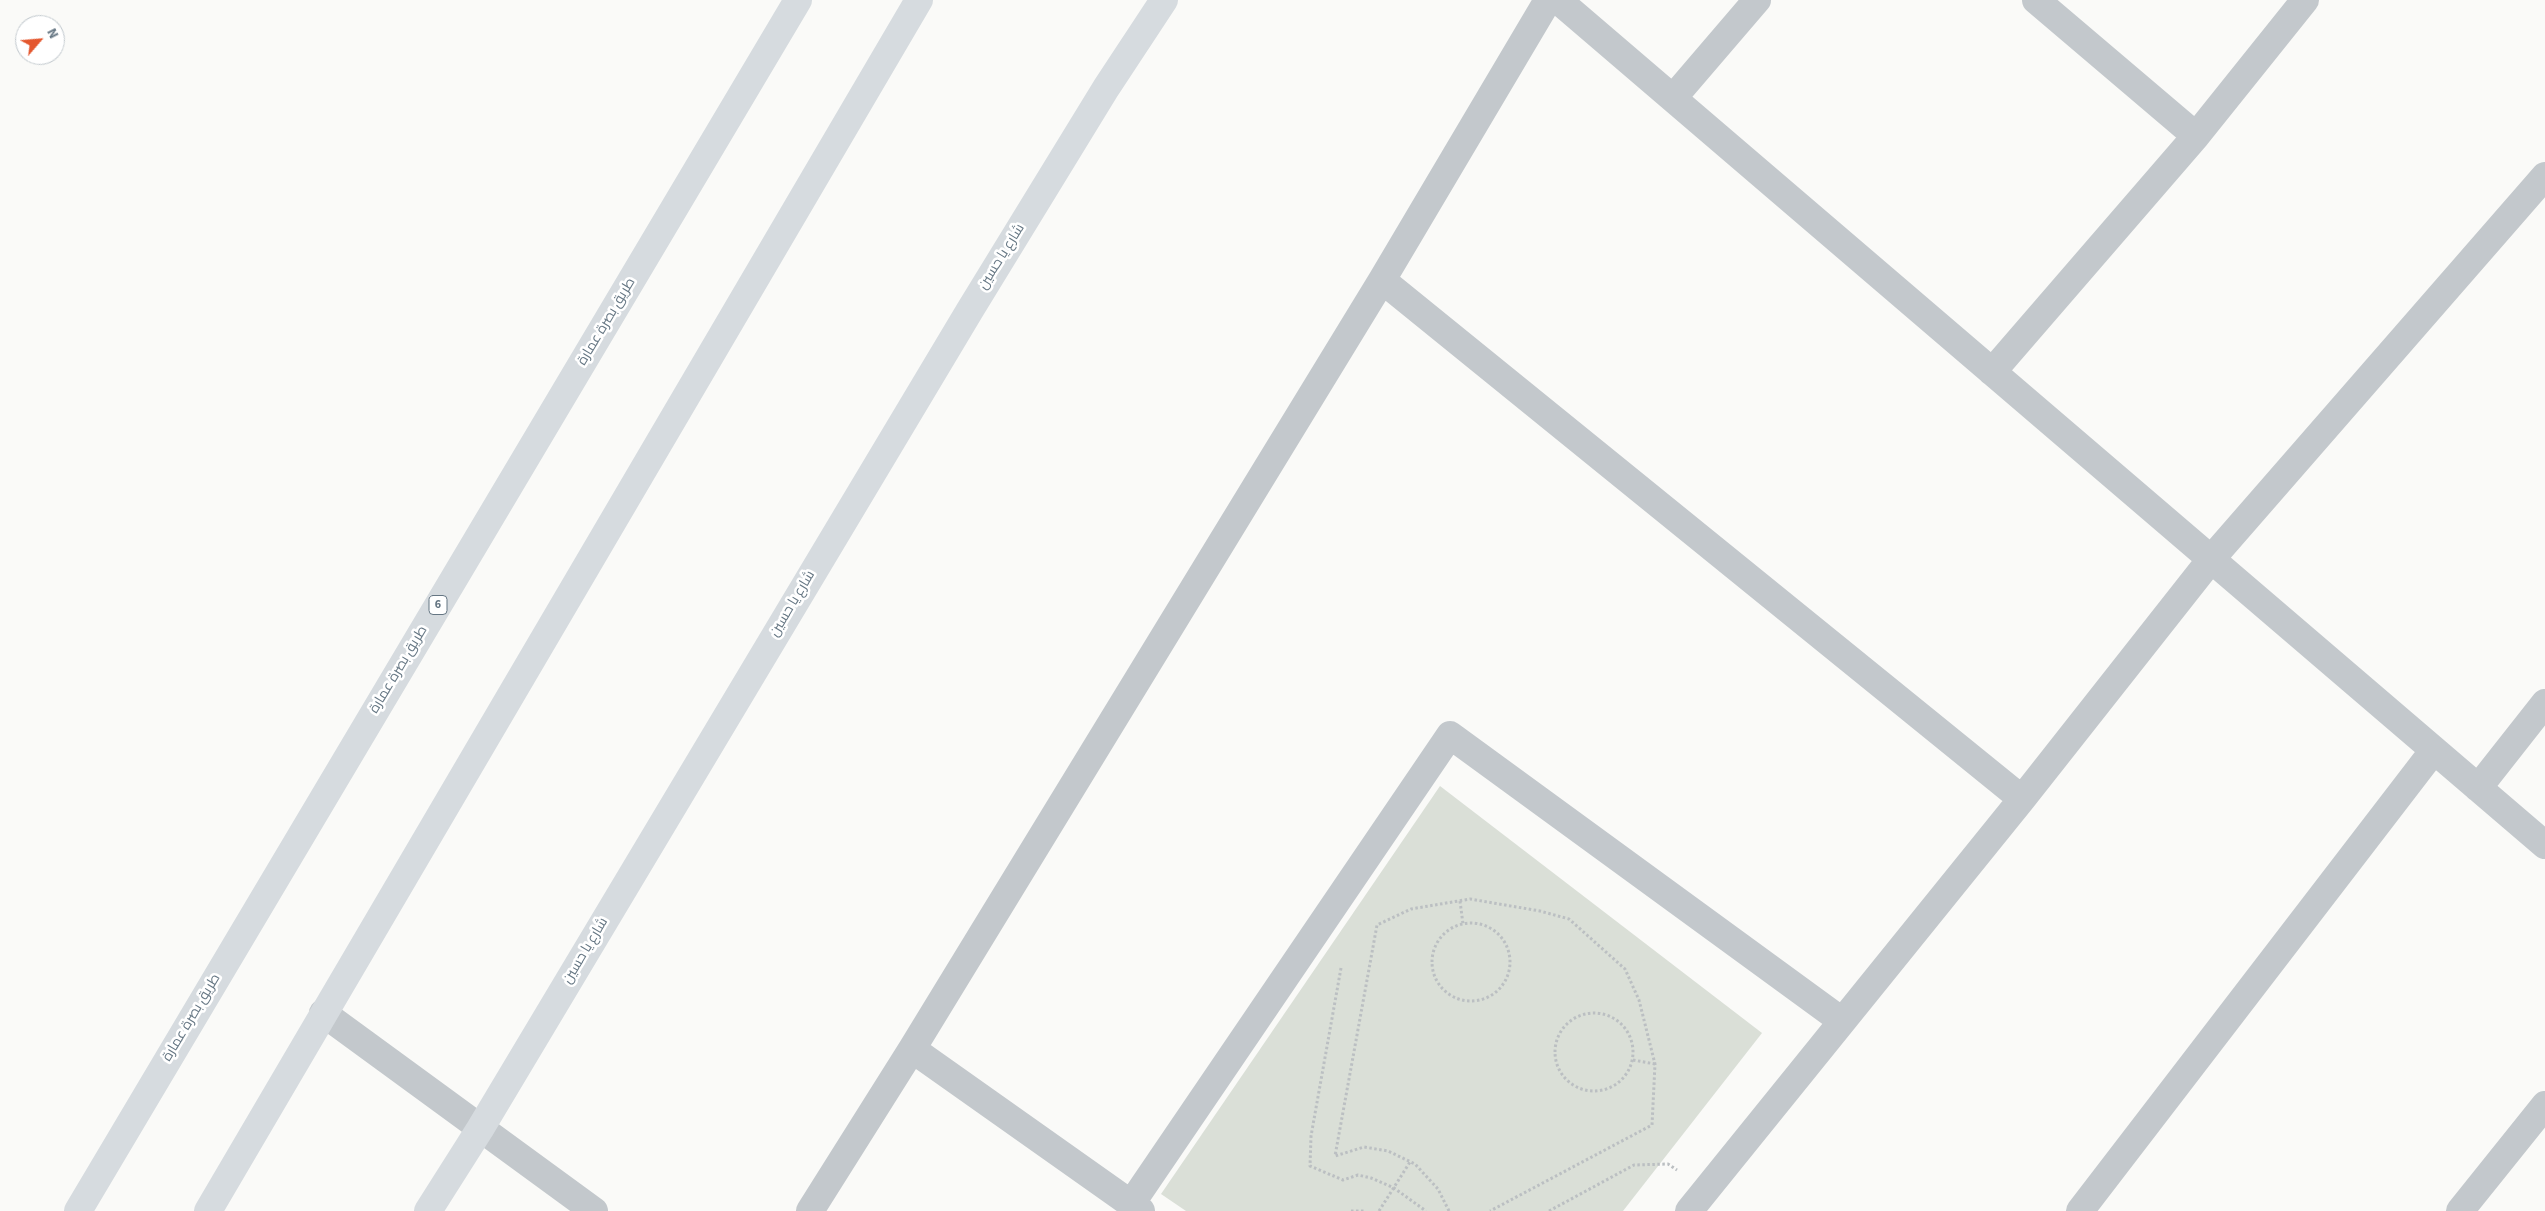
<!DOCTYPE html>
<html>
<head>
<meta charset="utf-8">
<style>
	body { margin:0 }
	#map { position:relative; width:2545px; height:1211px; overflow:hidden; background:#fafaf8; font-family:"Source Sans 3",sans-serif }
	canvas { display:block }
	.north { position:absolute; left:15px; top:15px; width:50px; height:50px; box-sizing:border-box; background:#fff; border:1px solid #c1c8cd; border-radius:50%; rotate:63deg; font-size:14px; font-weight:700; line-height:20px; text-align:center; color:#657683 }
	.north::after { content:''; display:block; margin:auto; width:18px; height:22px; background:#e4572e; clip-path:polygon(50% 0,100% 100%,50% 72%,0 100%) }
</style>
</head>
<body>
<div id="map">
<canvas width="2545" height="1211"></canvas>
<div class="north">N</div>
</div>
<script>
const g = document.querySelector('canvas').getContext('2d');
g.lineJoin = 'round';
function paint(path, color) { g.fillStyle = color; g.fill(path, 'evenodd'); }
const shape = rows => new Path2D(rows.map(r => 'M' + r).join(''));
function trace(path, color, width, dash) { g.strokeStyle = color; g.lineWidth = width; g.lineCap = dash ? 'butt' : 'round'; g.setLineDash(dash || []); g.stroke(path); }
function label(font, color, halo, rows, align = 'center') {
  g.font = font + ' "Source Sans 3",Cairo,sans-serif'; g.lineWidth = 5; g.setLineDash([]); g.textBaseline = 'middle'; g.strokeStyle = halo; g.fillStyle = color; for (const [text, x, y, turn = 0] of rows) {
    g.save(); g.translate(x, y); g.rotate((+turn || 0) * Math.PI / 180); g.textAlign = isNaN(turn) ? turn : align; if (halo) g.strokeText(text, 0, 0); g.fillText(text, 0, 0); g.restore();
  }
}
const green = shape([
	[1440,786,1762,1033,1623,1211,1186,1211,1161,1194]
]);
const path = shape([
	[1460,901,1463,924],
	'1432 962a39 39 0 1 1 78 0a39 39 0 1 1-78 0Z',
	[1341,968,1311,1136,1310,1166,1343,1180,1358,1175,1371,1178,1394,1188,1426,1211],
	'1555 1052a39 39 0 1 1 78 0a39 39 0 1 1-78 0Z',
	[1633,1060,1655,1064],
	[1351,1211,1365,1211],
	[1379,1211,1410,1162],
	[1449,1211,1438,1189,1415,1164,1388,1151,1364,1147,1335,1156,1377,925,1411,909,1470,899,1540,911,1569,919,1625,969,1639,1000,1655,1064,1652,1125,1490,1211],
	[1549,1211,1634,1165,1668,1164,1677,1170]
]);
const minor = shape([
	[1558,0,2545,845],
	[2036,0,2196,136],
	[1673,98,1757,0],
	[1382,280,2022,799],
	[1992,372,2196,136,2305,0],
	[2478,788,2545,703],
	[323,1013,594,1211],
	[912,1049,1141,1211],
	[1131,1204,1450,735,1842,1021],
	[810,1211,912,1049,1382,280,1548,0],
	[1689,1211,2022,799,2212,558,2545,176],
	[2080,1211,2434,750],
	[2460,1211,2545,1105]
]);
const secondary = shape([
	[428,1211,480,1129,970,310,1106,88,1164,0]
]);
const trunk = shape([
	[78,1211,798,0],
	[208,1211,919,0]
]);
const shields = [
	[438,605,18]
];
const shieldNames = [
	["6",438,605]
];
const streetNames = [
	["شارع يا حسين",1002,257,-58],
	["طريق بصرة عمارة",607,322,-59],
	["شارع يا حسين",793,604,-59],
	["طريق بصرة عمارة",399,670,-59],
	["شارع يا حسين",586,951,-59],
	["طريق بصرة عمارة",192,1018,-59]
];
paint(green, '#dadfd7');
trace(path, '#bbbfc2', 3, [2.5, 2.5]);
trace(minor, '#c3c8cc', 28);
trace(secondary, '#d6dbdf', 28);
trace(trunk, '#d6dbdf', 28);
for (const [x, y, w] of shields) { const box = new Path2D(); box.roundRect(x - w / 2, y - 9.5, w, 19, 4); g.fillStyle = '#fff'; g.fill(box); trace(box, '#657683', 1); }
label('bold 12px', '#657683', null, shieldNames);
label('14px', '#657683', '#fff', streetNames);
</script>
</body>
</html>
